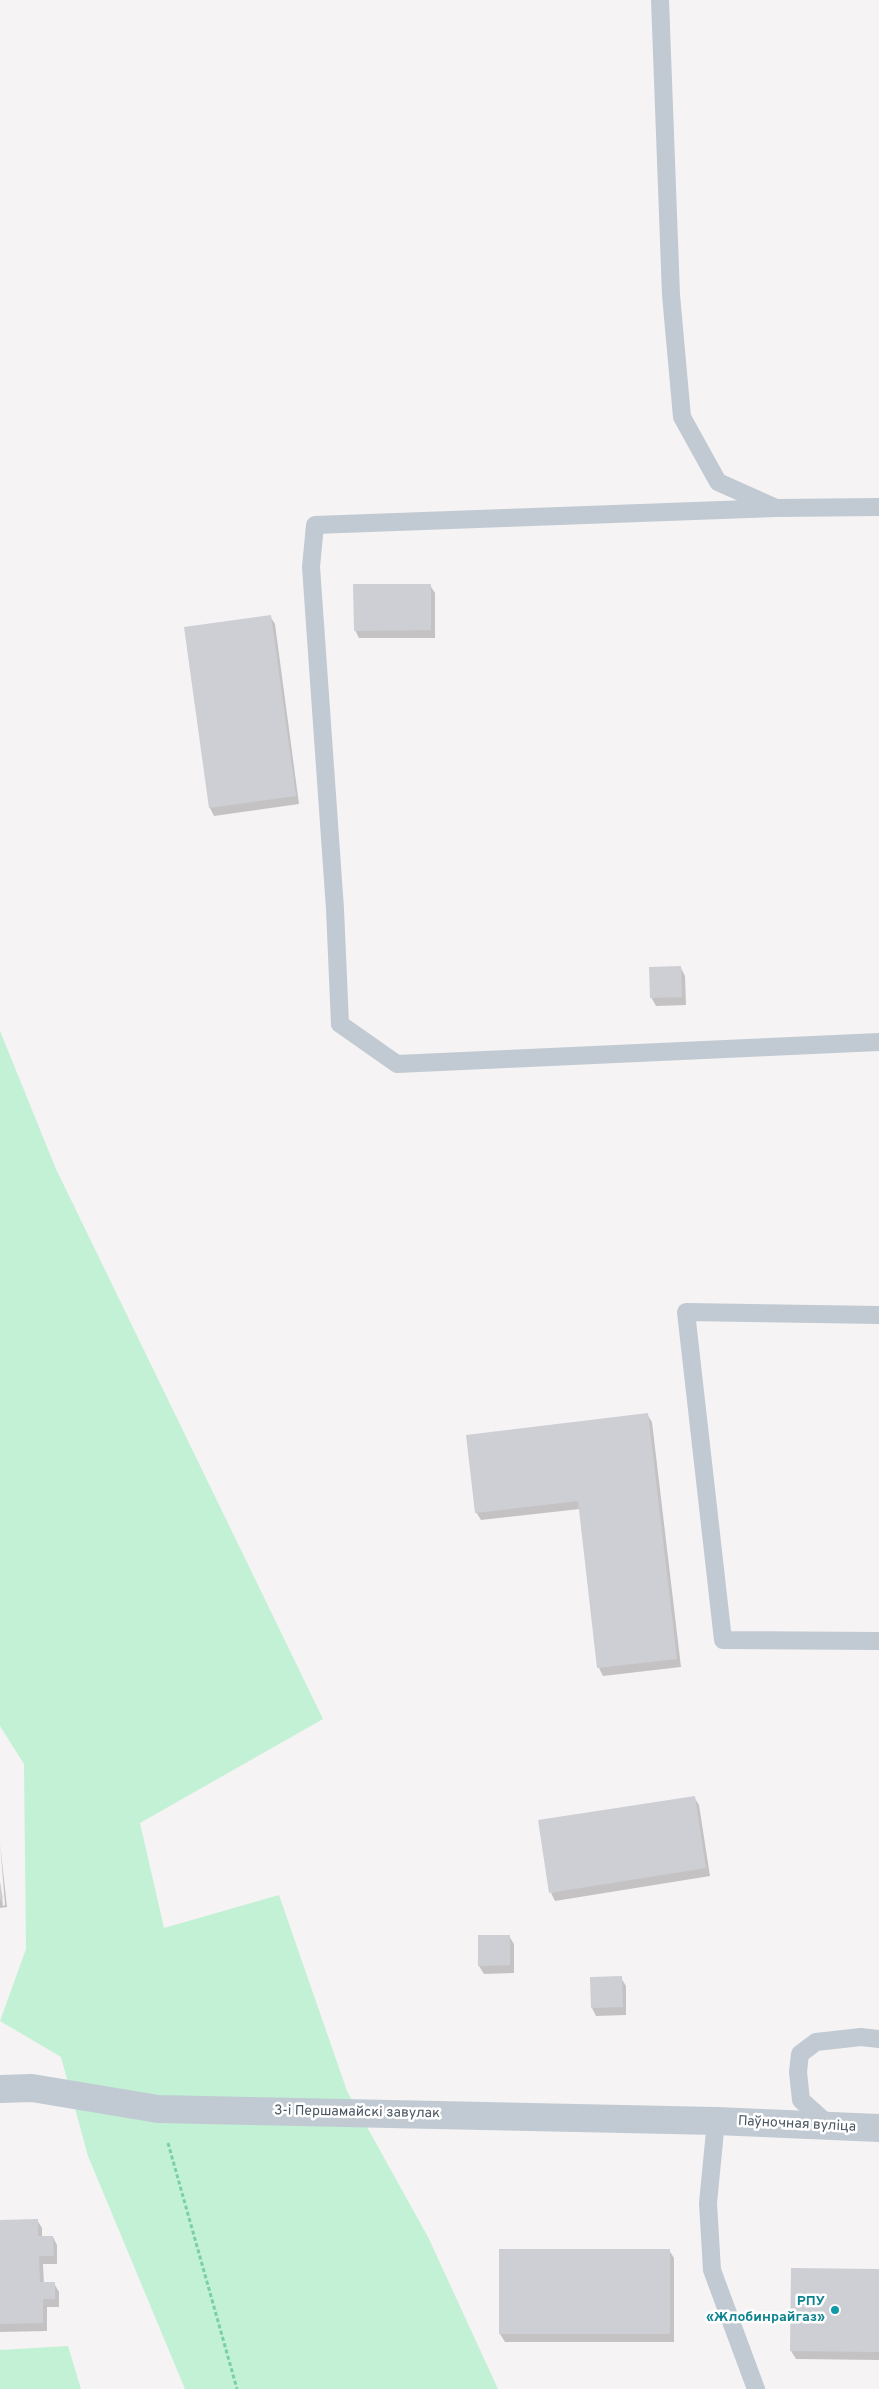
<!DOCTYPE html>
<html>
<head>
<meta charset="utf-8">
<style>
	body { margin:0 }
	canvas { display:block; background:#f5f3f3 }
</style>
</head>
<body>
<canvas width="879" height="2389"></canvas>
<script>
const g = document.querySelector('canvas').getContext('2d');
g.lineJoin = 'round';
function paint(path, color) { g.fillStyle = color; g.fill(path, 'evenodd'); }
const shape = rows => new Path2D(rows.map(r => 'M' + r).join(''));
function trace(path, color, width, dash) { g.strokeStyle = color; g.lineWidth = width; g.lineCap = dash ? 'butt' : 'round'; g.setLineDash(dash || []); g.stroke(path); }
function label(font, color, halo, rows, align = 'center') {
  g.font = font + ' Overpass,sans-serif'; g.lineWidth = 5; g.setLineDash([]); g.textBaseline = 'middle'; g.strokeStyle = halo; g.fillStyle = color; for (const [text, x, y, turn = 0] of rows) {
    g.save(); g.translate(x, y); g.rotate((+turn || 0) * Math.PI / 180); g.textAlign = isNaN(turn) ? turn : align; if (halo) g.strokeText(text, 0, 0); g.fillText(text, 0, 0); g.restore();
  }
}
const green = shape([
	[0,1031,56,1169,323,1719,140,1823,164,1928,279,1895,347,2091,428,2237,498,2389,185,2389,88,2156,61,2057,0,2021,26,1949,24,1764,0,1726],
	[68,2346,81,2389,0,2389,0,2350]
]);
const shadow = shape([
	[430,585,435,593,435,638,359,638,355,630],
	[270,616,275,624,299,804,214,816,210,808,185,628],
	[681,968,685,976,686,1005,656,1006,651,997],
	[647,1414,652,1422,681,1667,603,1676,599,1668,580,1509,481,1520,476,1512],
	[694,1797,699,1805,710,1876,555,1901,551,1893],
	[0,1843,7,1907,0,1908,0,1882,3,1906,5,1905],
	[509,1936,514,1944,514,1973,484,1974,479,1966],
	[621,1978,626,1986,626,2015,596,2016,592,2008],
	[37,2220,42,2228,42,2238,53,2237,57,2245,57,2264,43,2264,44,2284,54,2283,59,2292,59,2307,47,2307,47,2331,0,2332,0,2221],
	[669,2250,674,2258,674,2342,505,2342,500,2334],
	[879,2270,879,2360,796,2359,791,2351]
]);
const building = shape([
	[353,584,431,584,431,630,354,631],
	[271,615,296,796,209,808,184,627],
	[681,966,682,997,650,998,649,967],
	[648,1413,677,1659,597,1668,578,1501,475,1513,466,1435],
	[695,1796,706,1868,549,1893,538,1820],
	[0,1882,3,1899,0,1900],
	[478,1935,510,1935,510,1965,478,1966],
	[622,1976,623,2007,591,2008,590,1977],
	[38,2219,38,2236,53,2236,54,2256,39,2256,40,2282,55,2282,55,2299,43,2299,43,2323,0,2324,0,2220],
	[499,2249,670,2249,670,2334,499,2334],
	[791,2268,879,2269,879,2352,790,2351]
]);
const path = shape([
	[168,2143,237,2389]
]);
const service = shape([
	[660,0,671,295,682,417,718,482,776,508,879,507],
	[776,508,315,525,311,567,335,909,340,1024,397,1064,879,1042],
	[879,1315,686,1312,723,1640,879,1641],
	[716,2121,708,2203,712,2270,756,2389],
	[831,2127,801,2100,798,2072,800,2054,816,2042,861,2037,879,2039]
]);
const minor = shape([
	[0,2089,32,2088,158,2109,716,2121]
]);
const tertiary = shape([
	[716,2121,879,2128]
]);
const markers = [
	[835,2310,5,"#0f9aa8"]
];
const streetNames = [
	["3-і Першамайскі завулак",357,2113,1],
	["Паўночная вуліца",797,2125,3]
];
const cultureNames = [
	["РПУ",825,2302],
	["«Жлобинрайгаз»",825,2318]
];
paint(green, '#c3f1d5');
paint(shadow, '#0003');
paint(building, '#cdcfd5');
trace(path, '#7ad0a6', 3, [4, 2.5]);
trace(service, '#c1cad2', 18);
trace(minor, '#c1cad2', 28);
trace(tertiary, '#c1cad2', 28);
for (const [x, y, r, color] of markers) { const dot = new Path2D(); dot.arc(x, y, r, 0, 2 * Math.PI); g.fillStyle = color; g.fill(dot); trace(dot, '#fff', 2); }
label('14px', '#4a5661', '#fff', streetNames);
label('bold 14px', '#0d838f', '#fff', cultureNames, 'right');
</script>
</body>
</html>
